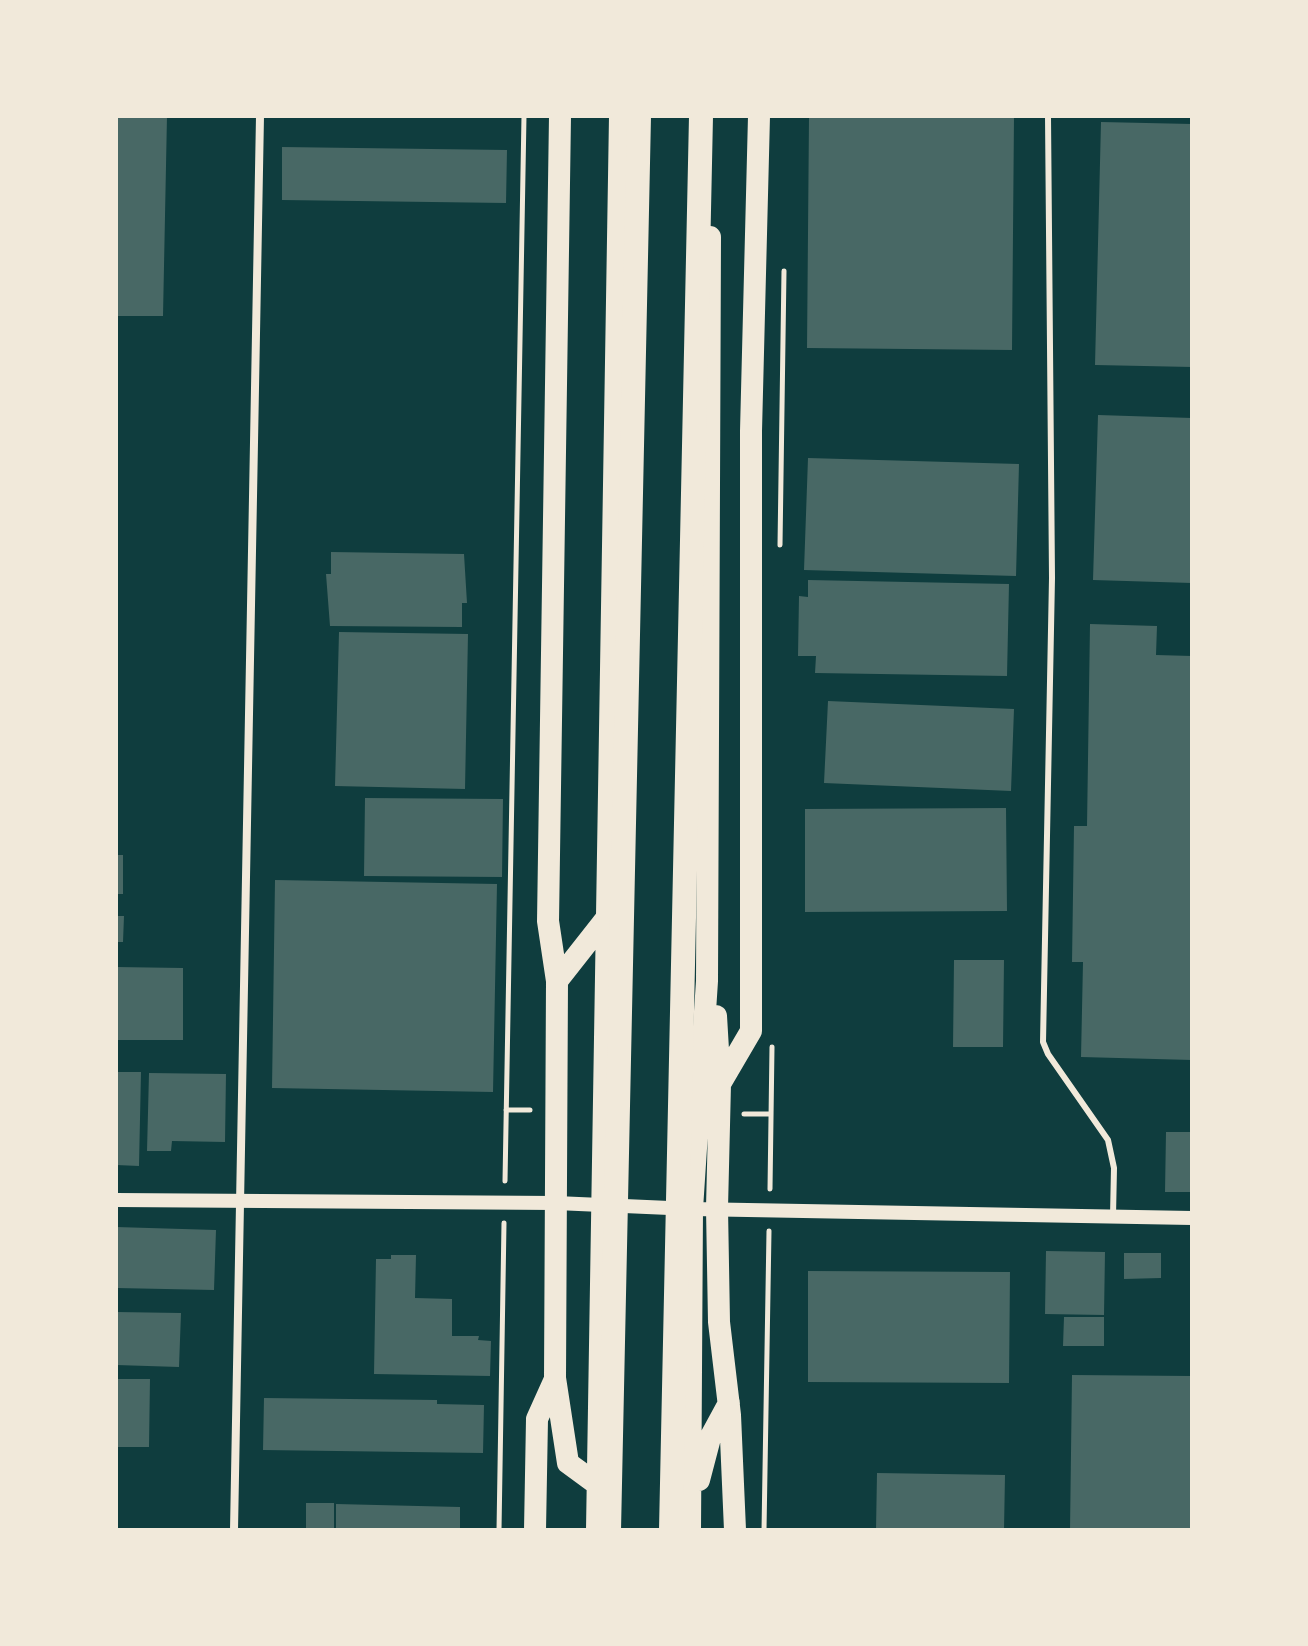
<!DOCTYPE html>
<html>
<head>
<meta charset="utf-8">
<style>
	body { margin:0 }
	#map { position:relative; width:1308px; height:1646px; overflow:hidden; background:#0f3d3e; font-family:Manrope,sans-serif }
	canvas { display:block }
	.frame { position:absolute; inset:0; border:118px solid #f1e9da; pointer-events:none }
</style>
</head>
<body>
<div id="map">
<canvas width="1308" height="1646"></canvas>
<div class="frame"></div>
</div>
<script>
const g = document.querySelector('canvas').getContext('2d');
g.lineJoin = 'round';
function paint(path, color) { g.fillStyle = color; g.fill(path, 'evenodd'); }
const shape = rows => new Path2D(rows.map(r => 'M' + r).join(''));
function trace(path, color, width, dash) { g.strokeStyle = color; g.lineWidth = width; g.lineCap = dash ? 'butt' : 'round'; g.setLineDash(dash || []); g.stroke(path); }
const building = shape([
	[116,116,167,116,163,316,116,316],
	[809,116,1014,116,1012,350,807,348],
	[1101,122,1192,124,1192,367,1095,365],
	[282,147,507,150,506,203,282,200],
	[1098,415,1192,418,1192,583,1093,580],
	[808,458,1019,464,1016,576,804,570],
	[331,552,464,554,467,603,462,603,462,627,330,626,326,574,331,574],
	[808,580,1009,584,1007,676,815,673,816,656,798,656,799,596,808,597],
	[1090,624,1157,626,1156,655,1192,656,1192,1060,1081,1057,1083,962,1072,962,1074,826,1087,826],
	[339,632,468,634,465,789,335,786],
	[828,701,1014,709,1011,791,824,783],
	[365,798,503,799,502,877,364,876],
	[1006,808,1007,911,805,912,805,809],
	[116,855,123,855,123,894,116,894],
	[275,880,497,884,493,1092,272,1088],
	[116,916,124,916,123,942,116,942],
	[954,960,1004,960,1003,1047,953,1047],
	[116,967,183,968,183,1040,116,1040],
	[118,1072,141,1072,139,1166,116,1165],
	[149,1073,226,1074,225,1142,172,1141,171,1151,147,1151],
	[1166,1132,1192,1132,1192,1192,1165,1192],
	[116,1227,216,1230,214,1290,116,1288],
	[1046,1251,1105,1252,1104,1315,1045,1314],
	[1124,1253,1161,1253,1161,1278,1124,1279],
	[391,1255,416,1255,415,1298,452,1299,452,1336,479,1336,478,1340,491,1341,490,1376,374,1374,376,1259,391,1259],
	[808,1271,1010,1272,1009,1383,808,1382],
	[116,1312,181,1313,179,1367,116,1365],
	[1064,1317,1104,1317,1104,1346,1063,1346],
	[1072,1375,1192,1376,1192,1530,1070,1530],
	[116,1379,150,1379,149,1447,116,1447],
	[264,1398,437,1400,437,1404,484,1405,483,1453,263,1450],
	[877,1473,1005,1475,1004,1530,876,1530],
	[306,1503,334,1503,334,1530,306,1530],
	[336,1504,460,1507,460,1530,336,1530]
]);
const path = shape([
	[780,545,784,271],
	[506,1110,530,1110],
	[744,1114,771,1114],
	[505,1181,524,116],
	[770,1189,772,1047],
	[499,1530,504,1223],
	[764,1530,769,1231]
]);
const service = shape([
	[1048,116,1052,578,1043,1042,1048,1054,1108,1140,1114,1168,1113,1216]
]);
const minor = shape([
	[234,1530,260,116]
]);
const tertiary = shape([
	[116,1200,556,1203,692,1209,1192,1218]
]);
const trunk = shape([
	[560,116,548,921,557,981,555,1378,568,1463,598,1485],
	[557,981,605,920],
	[716,1016,720,1084],
	[699,1480,710,1438,729,1403],
	[535,1530,537,1419,555,1379],
	[597,1530,620,116],
	[690,1530,692,1209,707,981,710,237],
	[735,1530,730,1415,719,1322,717,1208,720,1084,751,1031,751,431,759,116]
]);
const motorway = shape([
	[609,1530,639,116],
	[671,1530,701,116]
]);
paint(building, '#486865');
trace(path, '#f1e9da', 5);
trace(service, '#f1e9da', 6);
trace(minor, '#f1e9da', 8);
trace(tertiary, '#f1e9da', 14);
trace(trunk, '#f1e9da', 22);
trace(motorway, '#f1e9da', 24);
</script>
</body>
</html>
